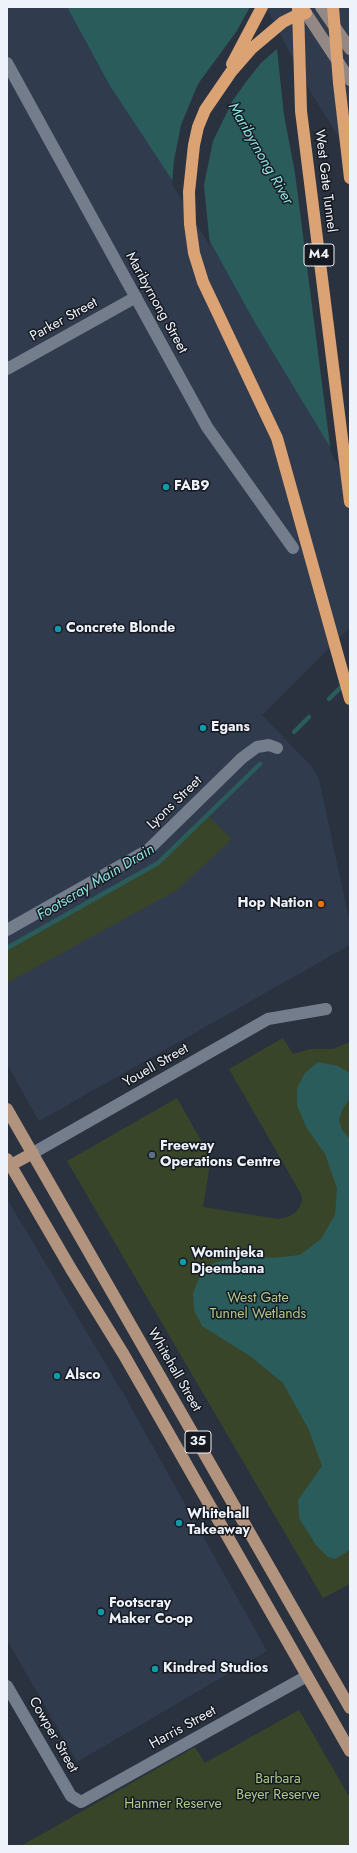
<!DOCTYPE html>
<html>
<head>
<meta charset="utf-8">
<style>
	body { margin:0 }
	#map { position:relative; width:357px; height:1853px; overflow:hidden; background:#2a323f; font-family:Jost,sans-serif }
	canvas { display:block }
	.frame { position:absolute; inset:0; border:8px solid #edf2fb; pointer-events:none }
</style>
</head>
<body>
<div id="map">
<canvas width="357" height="1853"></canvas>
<div class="frame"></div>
</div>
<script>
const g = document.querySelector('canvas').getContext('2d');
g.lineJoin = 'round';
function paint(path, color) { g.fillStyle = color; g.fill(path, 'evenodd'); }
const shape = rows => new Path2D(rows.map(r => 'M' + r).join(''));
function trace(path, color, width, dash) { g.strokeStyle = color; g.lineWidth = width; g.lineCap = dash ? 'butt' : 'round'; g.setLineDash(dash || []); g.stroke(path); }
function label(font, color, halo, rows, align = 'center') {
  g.font = font + ' Jost,sans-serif'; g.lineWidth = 3; g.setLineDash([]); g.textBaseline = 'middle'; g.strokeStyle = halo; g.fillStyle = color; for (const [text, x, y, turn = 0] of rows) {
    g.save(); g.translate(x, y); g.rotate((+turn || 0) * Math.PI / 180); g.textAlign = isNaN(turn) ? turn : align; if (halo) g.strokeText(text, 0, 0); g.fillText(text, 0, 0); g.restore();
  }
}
const built = shape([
	[7,7,67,7,110,86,197,218,255,323,350,479,350,627,262,715,312,767,319,779,350,924,350,945,39,1121,7,1064],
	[264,7,350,7,350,159,309,92],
	[7,1199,123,1393,267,1651,77,1762,7,1640]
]);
const green = shape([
	[207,815,232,839,177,890,7,983,7,948,158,863],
	[283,1038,293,1054,310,1049,333,1049,350,1042,350,1584,323,1598,67,1161,177,1098,211,1158,203,1207,278,1219,288,1217,296,1212,300,1206,302,1200,301,1194,229,1069],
	[299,1710,350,1798,350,1846,21,1846,195,1747,205,1763]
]);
const water = shape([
	[67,7,264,7,274,27,338,460,255,323,197,218,110,86],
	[318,1062,338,1066,350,1073,350,1098,342,1110,339,1120,342,1130,350,1139,350,1550,335,1559,328,1557,316,1545,299,1518,298,1500,322,1466,309,1430,283,1383,250,1356,202,1326,194,1310,193,1293,202,1271,216,1262,251,1255,272,1258,300,1255,321,1239,335,1215,337,1188,325,1154,306,1127,297,1105,297,1088,305,1073]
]);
const pier = shape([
	[250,7,266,7,310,91,350,155,350,481,331,454,295,173,284,115,277,49,261,63,246,82,233,100,213,141,204,185,210,246,172,184,174,160,181,125,198,84,236,32]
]);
const stream = shape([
	[329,699,345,683],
	[294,732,309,717],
	[7,948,158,863,260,764]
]);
const street = shape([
	[7,63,207,427,293,548],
	[7,369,136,297],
	[7,930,148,850,242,758,257,747,269,745,277,748],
	[33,1153,268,1019,326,1009],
	[7,1686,71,1796,81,1802,307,1676]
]);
const secondary = shape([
	[302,7,350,80],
	[321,7,350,49]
]);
const primary = shape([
	[7,1109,350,1708],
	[7,1159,71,1269,124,1355,350,1751],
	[11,1165,33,1153]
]);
const highway = shape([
	[333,7,339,83,350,178],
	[298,8,301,111,350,502],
	[306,13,293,17,283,22,251,49,231,72,205,110,198,127,194,145,189,192,190,224,194,253,203,282,277,438,350,699],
	[232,64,262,7]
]);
const markers = [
	[166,487,4,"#0f9aa8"],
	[58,629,4,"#0f9aa8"],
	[203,728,4,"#0f9aa8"],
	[321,904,4,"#e8710a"],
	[152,1155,4,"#5c6f8a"],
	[183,1262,4,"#0f9aa8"],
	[57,1376,4,"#0f9aa8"],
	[179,1523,4,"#0f9aa8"],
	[101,1612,4,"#0f9aa8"],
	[155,1669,4,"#0f9aa8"]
];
const shields = [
	[319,255,30],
	[198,1442,26]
];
const shieldNames = [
	["M4",319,255],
	["35",198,1442]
];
const streetNames = [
	["West Gate Tunnel",325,181,83],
	["Maribyrnong Street",156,303,61],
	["Parker Street",64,320,-29],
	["Lyons Street",175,803,-44],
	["Youell Street",156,1066,-30],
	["Whitehall Street",174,1370,60],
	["Harris Street",183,1728,-29],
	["Cowper Street",53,1735,60]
];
const poiNames = [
	["FAB9",174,487],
	["Concrete Blonde",66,629],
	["Egans",211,728],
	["Hop Nation",313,904,"right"],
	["Freeway",160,1147],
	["Operations Centre",160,1163],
	["Wominjeka",191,1254],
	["Djeembana",191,1270],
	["Alsco",65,1376],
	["Whitehall",187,1515],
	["Takeaway",187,1531],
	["Footscray",109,1604],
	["Maker Co-op",109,1620],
	["Kindred Studios",163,1669]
];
const parkNames = [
	["West Gate",258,1299],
	["Tunnel Wetlands",258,1315],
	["Barbara",278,1780],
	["Beyer Reserve",278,1796],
	["Hanmer Reserve",173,1805]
];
const waterNames = [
	["Maribyrnong River",260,154,60],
	["Footscray Main Drain",96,883,-31]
];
paint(built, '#303b4e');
paint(green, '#394529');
paint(water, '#2a5c5c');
paint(pier, '#2a323f');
trace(stream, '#2a5c5c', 4.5);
trace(street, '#747d8c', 12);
trace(secondary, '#938884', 12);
trace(primary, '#b2937d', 12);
trace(highway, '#dba273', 12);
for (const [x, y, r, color] of markers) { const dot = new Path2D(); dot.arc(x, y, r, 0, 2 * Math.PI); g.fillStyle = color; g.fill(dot); trace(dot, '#161a20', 1.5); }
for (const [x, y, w] of shields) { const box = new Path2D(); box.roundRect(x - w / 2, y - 11, w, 22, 3); g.fillStyle = '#161a20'; g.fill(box); trace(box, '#edf2fb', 1); }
label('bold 13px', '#edf2fb', null, shieldNames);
label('14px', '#edf2fb', '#161a20', streetNames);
label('bold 14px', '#edf2fb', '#161a20', poiNames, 'left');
label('14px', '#afc98e', '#161a20', parkNames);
label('italic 15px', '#8ce2e2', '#161a20', waterNames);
</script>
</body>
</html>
